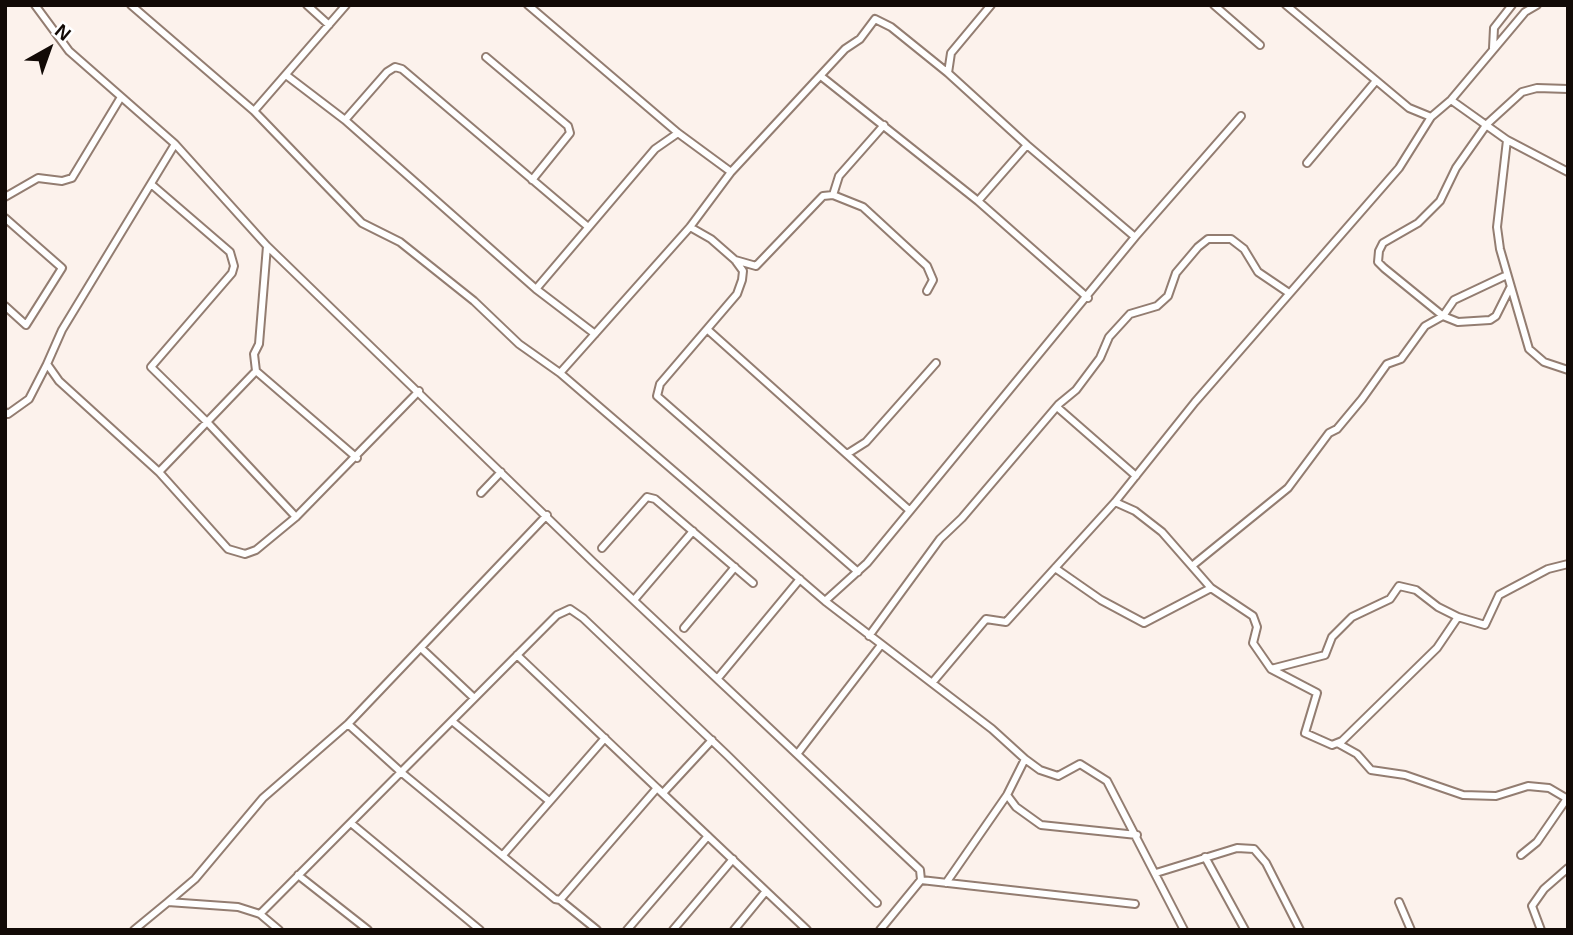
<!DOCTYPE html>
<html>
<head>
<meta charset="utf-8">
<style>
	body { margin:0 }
	#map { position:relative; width:1573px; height:935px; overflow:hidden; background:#fcf2ec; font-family:Arial,sans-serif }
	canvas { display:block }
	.frame { position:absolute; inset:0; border:7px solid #120a06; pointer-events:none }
	.north { position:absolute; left:14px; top:14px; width:70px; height:70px; -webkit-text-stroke:5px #fff; paint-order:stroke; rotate:40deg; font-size:19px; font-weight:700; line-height:28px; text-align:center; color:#120a06 }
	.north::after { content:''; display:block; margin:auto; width:24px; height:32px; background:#120a06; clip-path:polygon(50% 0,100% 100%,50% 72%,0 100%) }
</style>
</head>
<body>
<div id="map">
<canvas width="1573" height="935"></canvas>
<div class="frame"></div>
<div class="north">N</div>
</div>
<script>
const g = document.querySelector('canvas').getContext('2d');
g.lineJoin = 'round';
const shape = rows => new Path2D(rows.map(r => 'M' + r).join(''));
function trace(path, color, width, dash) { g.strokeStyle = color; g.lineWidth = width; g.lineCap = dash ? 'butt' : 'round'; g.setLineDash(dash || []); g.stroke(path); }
const minor = shape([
	[35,5,69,51,175,144,267,246,593,562,920,870,921,880,880,930],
	[131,5,254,111,362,223,400,242,474,301,519,344,560,373,825,601,992,729,1025,759,1007,795,946,883],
	[307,5,329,25],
	[528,5,678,133,731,172],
	[1214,5,1260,45],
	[1286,5,1409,108,1431,117,1451,100,1525,12,1537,5],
	[1493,48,1494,28,1512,5],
	[486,57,568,126,570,133,532,180],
	[948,73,951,53,991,5],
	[286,75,345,120,536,289],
	[822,77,978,201,1088,298],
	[1451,100,1507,140,1568,172],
	[254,111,346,5],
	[345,120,387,72,395,67,402,69,587,226],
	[1507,140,1497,227,1500,249,1529,349,1544,362,1568,370],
	[175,144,62,330,47,364,59,381,159,472,228,549,245,554,256,550,296,517,419,391],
	[1307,163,1375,82],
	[151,184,230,252,234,266,232,273,151,367,208,423,296,517],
	[833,195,839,176,884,125],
	[5,197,38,178,62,181,72,178,121,97],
	[978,201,1027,145],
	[5,218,62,268,26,325,5,306],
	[690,227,711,239,735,260,743,271,742,280,737,294,660,384,657,396,858,572],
	[267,246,259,344,254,354,256,371,357,458],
	[735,260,756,266,823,196,833,195,863,207,927,266,933,280,927,291],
	[1510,288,1496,316,1490,320,1458,322,1443,316,1384,268,1378,262,1379,251,1383,243,1418,223,1440,201,1456,168,1487,124,1522,92,1537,88,1568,89],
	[708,330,909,510],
	[595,334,536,289,655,149,678,133],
	[560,373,690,227,731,172,845,49,860,39,875,19,891,27,948,73,1027,145,1135,237,1241,116],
	[1057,407,1136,476],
	[5,412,8,414,29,399,47,364],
	[847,454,866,442,936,363],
	[159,472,256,371],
	[481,493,501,472],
	[1115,502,1135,511,1162,532,1211,588,1253,616,1257,627,1253,643,1271,669,1317,693,1305,733,1332,745,1342,741,1437,648,1458,617,1485,625,1499,595,1548,569,1568,564],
	[602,548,647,497,655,499,753,583],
	[1192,566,1288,488,1329,433,1337,429,1362,399,1387,364,1401,359,1425,326,1443,316,1454,300,1507,275],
	[1055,568,1101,600,1144,623,1211,588],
	[634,600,693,531],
	[825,601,867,563,1135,237],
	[684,628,735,567],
	[869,636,940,539,962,518,1059,404,1076,390,1100,358,1109,337,1130,314,1157,306,1168,296,1176,273,1198,247,1208,239,1231,239,1244,249,1258,272,1289,293],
	[421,648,474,698],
	[1271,669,1325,655,1332,637,1352,617,1390,599,1399,586,1416,590,1438,607,1458,617],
	[718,678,800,579],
	[932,683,986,619,1006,622,1115,502,1195,402,1399,168,1431,117],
	[452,721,549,801],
	[348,724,402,773,555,899,560,900,657,788,517,655],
	[1339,744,1357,754,1371,770,1405,775,1463,795,1496,796,1528,786,1549,788,1566,798],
	[798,753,881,645],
	[1025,759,1040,770,1058,776,1080,764,1107,781,1184,930],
	[657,788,807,930],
	[663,793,712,740],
	[1007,795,1016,807,1041,825,1137,835],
	[352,824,480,930],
	[503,855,605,738],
	[1521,855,1537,842,1568,797],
	[1205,857,1245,930],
	[1156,873,1237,848,1254,849,1266,863,1300,930],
	[298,875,368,930],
	[921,880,1135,904],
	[560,900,597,930],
	[168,902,195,879,263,798,348,724,547,515],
	[1399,902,1411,930],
	[260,914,557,615,570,609,583,618,727,755,877,903],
	[134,930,168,902,238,907,260,914,279,930],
	[627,930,708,836],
	[673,930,733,859],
	[734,930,766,891],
	[1541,930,1532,906,1544,889,1568,868]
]);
trace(minor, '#937d71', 10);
trace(minor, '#fff', 6);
</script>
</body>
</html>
